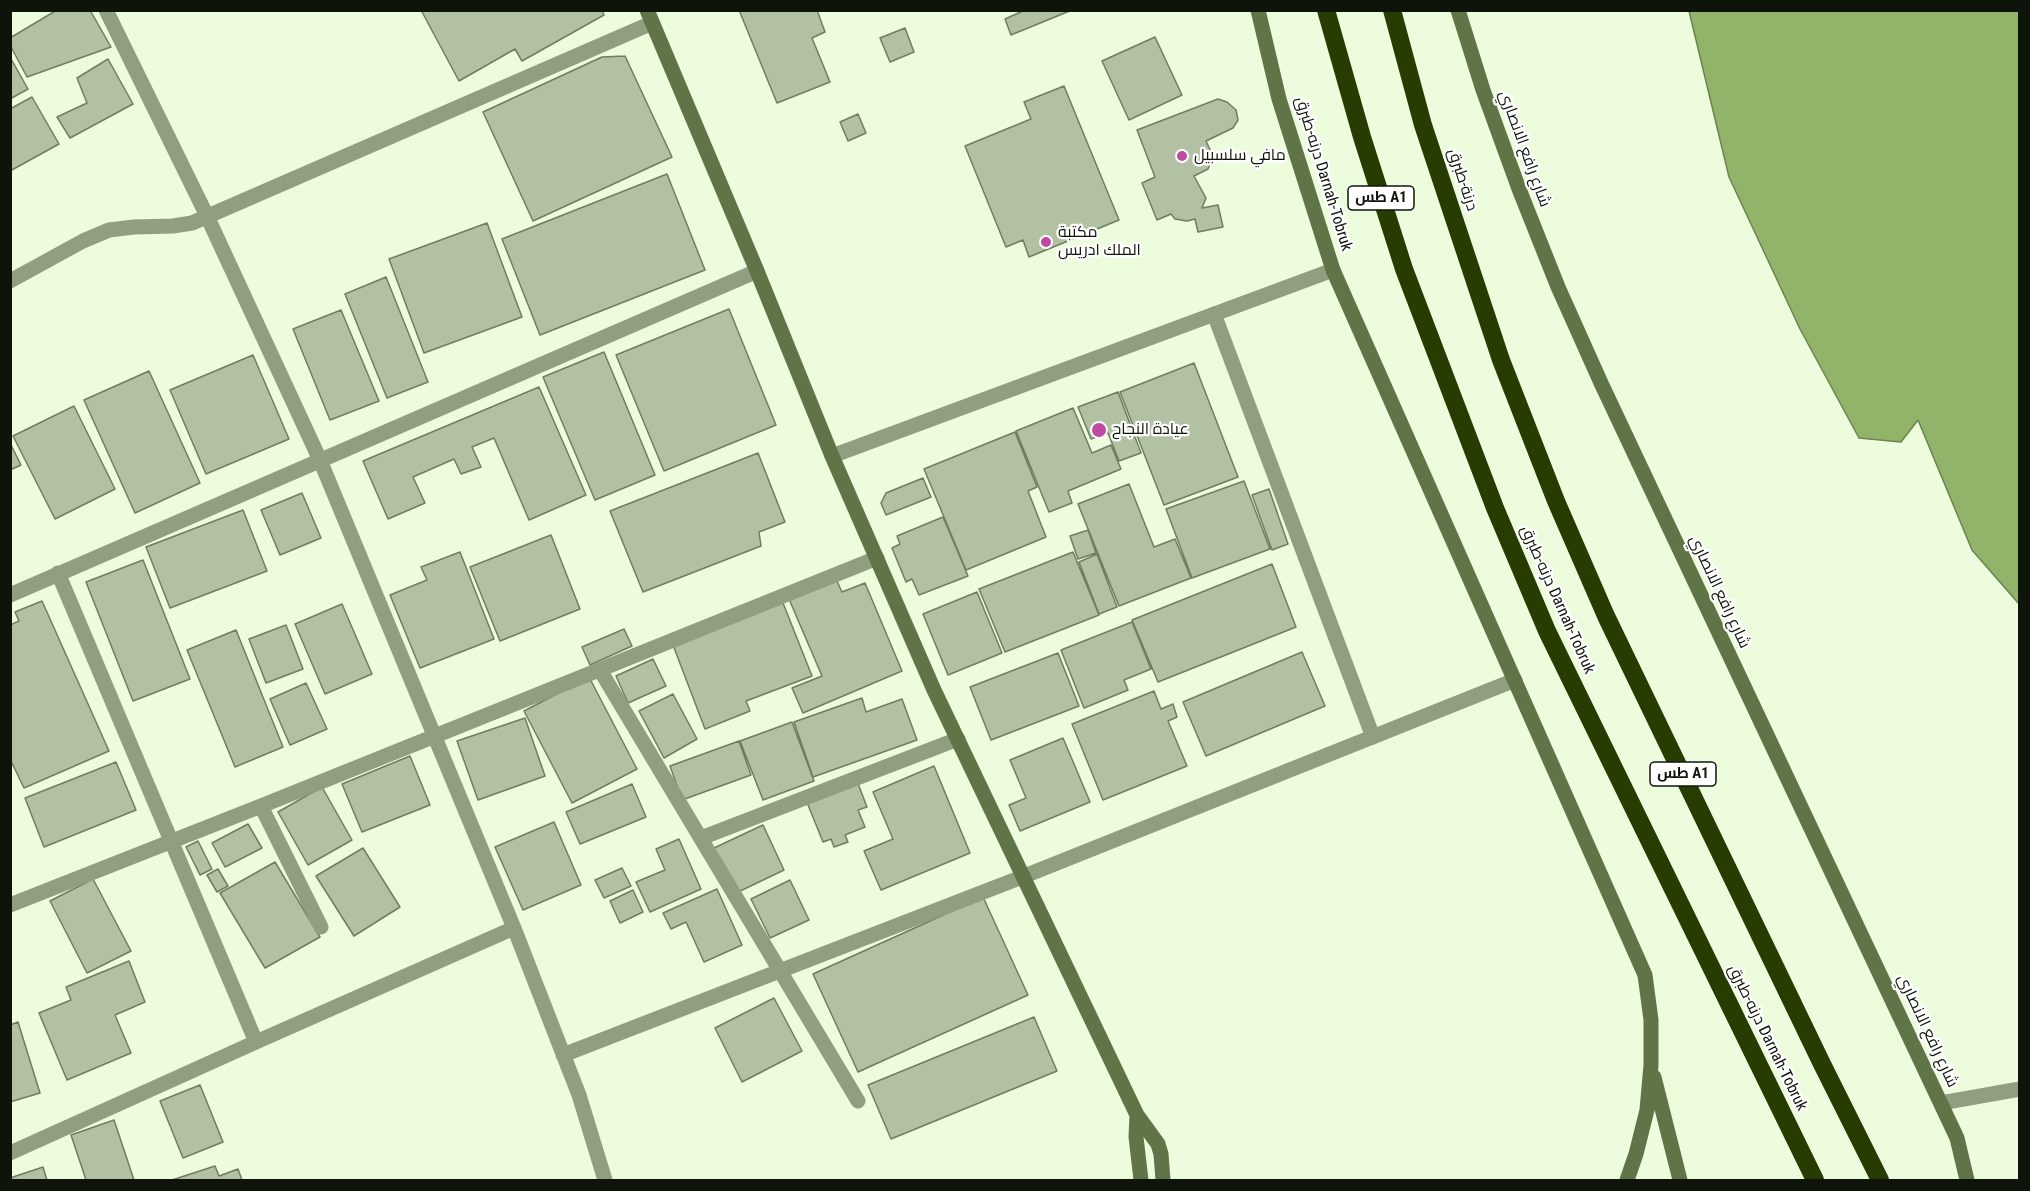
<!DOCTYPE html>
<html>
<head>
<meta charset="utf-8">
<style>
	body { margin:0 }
	#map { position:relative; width:2030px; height:1191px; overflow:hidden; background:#edfcdd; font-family:"Roboto Condensed",sans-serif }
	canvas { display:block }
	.frame { position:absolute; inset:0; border:12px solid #0f140a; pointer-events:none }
</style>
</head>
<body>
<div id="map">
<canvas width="2030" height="1191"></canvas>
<div class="frame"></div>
</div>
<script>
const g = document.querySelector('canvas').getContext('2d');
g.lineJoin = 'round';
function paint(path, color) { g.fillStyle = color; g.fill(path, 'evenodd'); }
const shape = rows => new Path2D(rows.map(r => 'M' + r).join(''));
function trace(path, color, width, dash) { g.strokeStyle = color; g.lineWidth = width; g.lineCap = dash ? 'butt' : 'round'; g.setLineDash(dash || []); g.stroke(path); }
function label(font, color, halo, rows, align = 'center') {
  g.font = font + ' "Roboto Condensed",Cairo,sans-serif'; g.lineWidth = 4.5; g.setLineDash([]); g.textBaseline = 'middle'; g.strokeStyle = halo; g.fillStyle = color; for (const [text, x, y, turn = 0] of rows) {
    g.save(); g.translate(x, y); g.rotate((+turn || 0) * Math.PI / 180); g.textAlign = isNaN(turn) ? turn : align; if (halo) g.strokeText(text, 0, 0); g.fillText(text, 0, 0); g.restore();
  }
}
const water = shape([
	[1689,11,2019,11,2019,604,1972,550,1918,420,1901,442,1859,438,1800,329,1729,177,1689,11]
]);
const building = shape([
	[57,10,90,10,111,47,27,77,10,45,10,38,57,10],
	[421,10,602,10,604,15,522,61,515,49,459,81,421,10],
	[739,10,817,10,825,32,812,38,830,82,777,103,739,10],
	[1025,10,1072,10,1011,35,1005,19,1025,10],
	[905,28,914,52,890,62,880,38,905,28],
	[1155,37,1182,95,1129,120,1102,61,1155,37],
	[625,56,672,157,533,221,483,112,602,57,625,56],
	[10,57,28,89,10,99,10,57],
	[108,59,133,104,70,138,57,117,87,103,77,78,108,59],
	[1064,86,1119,220,1029,257,1023,240,1006,247,965,146,1031,119,1024,102,1064,86],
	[32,97,59,144,10,171,10,109,32,97],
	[1218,99,1227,102,1236,110,1238,120,1233,128,1206,141,1213,156,1208,169,1194,176,1206,198,1202,208,1218,205,1223,227,1198,232,1195,219,1187,221,1175,219,1171,214,1157,220,1142,183,1155,177,1137,130,1218,99],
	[858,114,866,133,848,141,840,122,858,114],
	[667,174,705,270,540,335,502,239,667,174],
	[487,223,522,317,424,353,389,259,487,223],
	[386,277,428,382,387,398,345,294,386,277],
	[729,309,776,425,664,471,616,355,729,309],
	[341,310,379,401,330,420,293,329,341,310],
	[604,352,655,475,595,500,543,377,604,352],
	[253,355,289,439,206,474,170,390,253,355],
	[1194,363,1238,477,1164,505,1120,392,1194,363],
	[149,371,200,483,135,513,84,400,149,371],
	[539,387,586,495,529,520,494,438,472,447,481,467,461,474,454,459,413,477,425,503,388,519,363,461,539,387],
	[1118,392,1141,453,1119,461,1108,433,1091,439,1078,407,1118,392],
	[74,406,115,489,55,519,13,436,74,406],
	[1073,408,1092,453,1111,445,1121,469,1068,491,1072,503,1049,512,1016,431,1073,408],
	[1015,432,1037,487,1028,491,1046,537,966,570,924,469,1015,432],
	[10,443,21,465,10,470,10,443],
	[758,453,785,522,759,532,761,546,643,592,610,511,758,453],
	[923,478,931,497,886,515,881,503,886,493,923,478],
	[1244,481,1270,549,1192,578,1166,509,1244,481],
	[1129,484,1154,547,1175,539,1191,578,1119,606,1078,504,1129,484],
	[1269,489,1288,544,1272,550,1252,495,1269,489],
	[302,493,321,538,280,555,261,510,302,493],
	[243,510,267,571,170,608,146,547,243,510],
	[943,517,968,576,919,595,912,579,906,582,892,548,900,544,897,536,943,517],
	[1088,530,1096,553,1078,559,1070,536,1088,530],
	[551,535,580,609,500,641,470,567,551,535],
	[460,552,494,639,420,668,390,595,427,580,421,567,460,552],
	[1073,552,1099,615,1005,652,979,589,1073,552],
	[1097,554,1117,607,1099,614,1079,562,1097,554],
	[143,560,190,679,133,701,86,582,143,560],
	[1272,564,1296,627,1158,682,1132,620,1272,564],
	[836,579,842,592,865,583,902,671,803,713,792,688,822,676,789,599,836,579],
	[977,592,1002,653,948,675,923,614,977,592],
	[42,601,109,751,24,788,10,759,10,625,19,621,15,612,42,601],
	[783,603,812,676,746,701,750,711,705,729,673,645,783,603],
	[342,604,372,674,325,694,295,624,342,604],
	[1132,622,1151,669,1124,680,1128,690,1084,708,1061,650,1132,622],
	[286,625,303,669,266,683,249,639,286,625],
	[624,629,632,646,590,665,582,647,624,629],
	[236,630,283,747,235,767,187,650,236,630],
	[1302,652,1325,706,1206,756,1183,702,1302,652],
	[1058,653,1079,706,991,740,970,687,1058,653],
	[653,659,666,686,628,703,616,676,653,659],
	[589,677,637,769,572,803,524,711,589,677],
	[306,683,327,729,290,745,270,699,306,683],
	[1154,691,1161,709,1173,704,1177,717,1168,721,1187,766,1103,800,1072,724,1154,691],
	[673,694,697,739,664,758,639,711,673,694],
	[862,698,866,712,902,699,917,740,813,777,794,722,862,698],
	[525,718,545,776,478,800,457,741,525,718],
	[792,722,814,781,763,800,740,741,792,722],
	[1063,738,1090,802,1020,831,1009,805,1026,798,1010,760,1063,738],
	[739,741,751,775,682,800,670,766,739,741],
	[410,756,430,805,362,832,342,784,410,756],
	[116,762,136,810,44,847,25,798,116,762],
	[934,766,970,853,881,890,864,851,893,839,873,792,934,766],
	[857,781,867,807,858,810,865,827,845,835,848,842,834,847,831,839,823,842,806,800,857,781],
	[632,784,646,817,580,844,566,812,632,784],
	[322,787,352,840,308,865,278,812,322,787],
	[554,822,581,885,523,910,495,847,554,822],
	[248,824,262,848,225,867,212,843,248,824],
	[763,825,784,870,736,893,714,848,763,825],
	[679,839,701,889,650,912,636,882,665,870,656,849,679,839],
	[198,841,212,869,200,875,186,847,198,841],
	[363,848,400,907,354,936,316,876,363,848],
	[275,862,320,937,265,968,220,893,275,862],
	[622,868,631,886,604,898,595,880,622,868],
	[218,869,228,886,217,892,207,875,218,869],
	[93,879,131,951,87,973,50,901,93,879],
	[790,880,809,920,770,938,751,899,790,880],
	[717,889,742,945,704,962,686,922,671,929,663,913,717,889],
	[633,890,643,912,620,923,610,901,633,890],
	[983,897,1028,995,858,1072,813,974,983,897],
	[129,961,145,1002,115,1015,131,1053,67,1080,39,1013,71,1000,66,987,129,961],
	[774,998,802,1051,742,1082,715,1028,774,998],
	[1034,1017,1057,1071,891,1139,868,1085,1034,1017],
	[18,1022,40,1093,10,1102,10,1025,18,1022],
	[200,1085,223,1142,183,1158,160,1101,200,1085],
	[114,1120,134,1180,86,1180,71,1135,114,1120],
	[215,1166,219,1176,238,1169,242,1180,172,1180,215,1166],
	[43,1167,47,1180,10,1180,10,1178,43,1167]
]);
const lane = shape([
	[1214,314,1373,737],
	[1941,1103,2020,1089]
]);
const street = shape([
	[106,10,207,216,320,460,514,928,579,1095,605,1180],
	[10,281,83,241,109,230,134,227,173,226,192,223,652,23],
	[832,456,1333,270],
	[58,573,256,1042],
	[10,595,757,271],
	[600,670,858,1101],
	[261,806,321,927],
	[701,838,958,739],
	[10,905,261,806,877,558],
	[563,1055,1022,877,1515,680],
	[10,1153,256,1042,514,928]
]);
const secondary = shape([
	[647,10,757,271,832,456,934,690,1137,1115,1158,1144,1161,1154,1163,1180],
	[1258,10,1279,99,1333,270,1645,975,1651,1020,1651,1065,1647,1110,1636,1154,1627,1180],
	[1458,10,1483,90,1519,189,1558,287,1601,383,1957,1138,1967,1180],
	[1654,1077,1680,1180],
	[1137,1115,1136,1137,1141,1180]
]);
const highway = shape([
	[1326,10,1362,137,1404,269,1495,508,1547,631,1815,1180],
	[1392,10,1423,125,1501,360,1556,501,1606,616,1822,1064,1880,1180]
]);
const markers = [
	[1182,156,6,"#bf4aa1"],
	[1046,242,6,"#bf4aa1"],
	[1099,430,8,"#bf4aa1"]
];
const shields = [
	[1381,198,66],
	[1683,774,66]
];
const shieldNames = [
	["طس A1",1381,198],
	["طس A1",1683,774]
];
const streetNames = [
	["شارع رافع الانصاري",1524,149,70],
	["درنه-طبرق Darnah-Tobruk",1323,174,73],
	["درنة-طبرق",1462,180,72],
	["شارع رافع الانصاري",1719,592,65],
	["درنه-طبرق Darnah-Tobruk",1557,600,66],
	["شارع رافع الانصاري",1927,1031,65],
	["درنه-طبرق Darnah-Tobruk",1767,1038,64]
];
const poiNames = [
	["مافي سلسبيل",1194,156],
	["مكتبة",1058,233],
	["الملك ادريس",1058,251],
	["عيادة النجاح",1112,430]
];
paint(water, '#92b46a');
trace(water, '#6b844d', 1.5);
paint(building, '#b2c1a3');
trace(building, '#707d61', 1.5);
trace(lane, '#909f80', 15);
trace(street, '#909f80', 15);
trace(secondary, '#607547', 15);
trace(highway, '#273c01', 18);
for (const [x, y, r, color] of markers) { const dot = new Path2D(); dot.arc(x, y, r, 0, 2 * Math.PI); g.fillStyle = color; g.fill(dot); trace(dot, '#fff', 2); }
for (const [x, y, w] of shields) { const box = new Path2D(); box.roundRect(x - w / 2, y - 12, w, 24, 4.5); g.fillStyle = '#fff'; g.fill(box); trace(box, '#0f140a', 1.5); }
label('bold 15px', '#0f140a', null, shieldNames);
label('16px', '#0f140a', '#fff', streetNames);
label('16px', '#0f140a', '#fff', poiNames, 'left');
</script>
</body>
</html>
